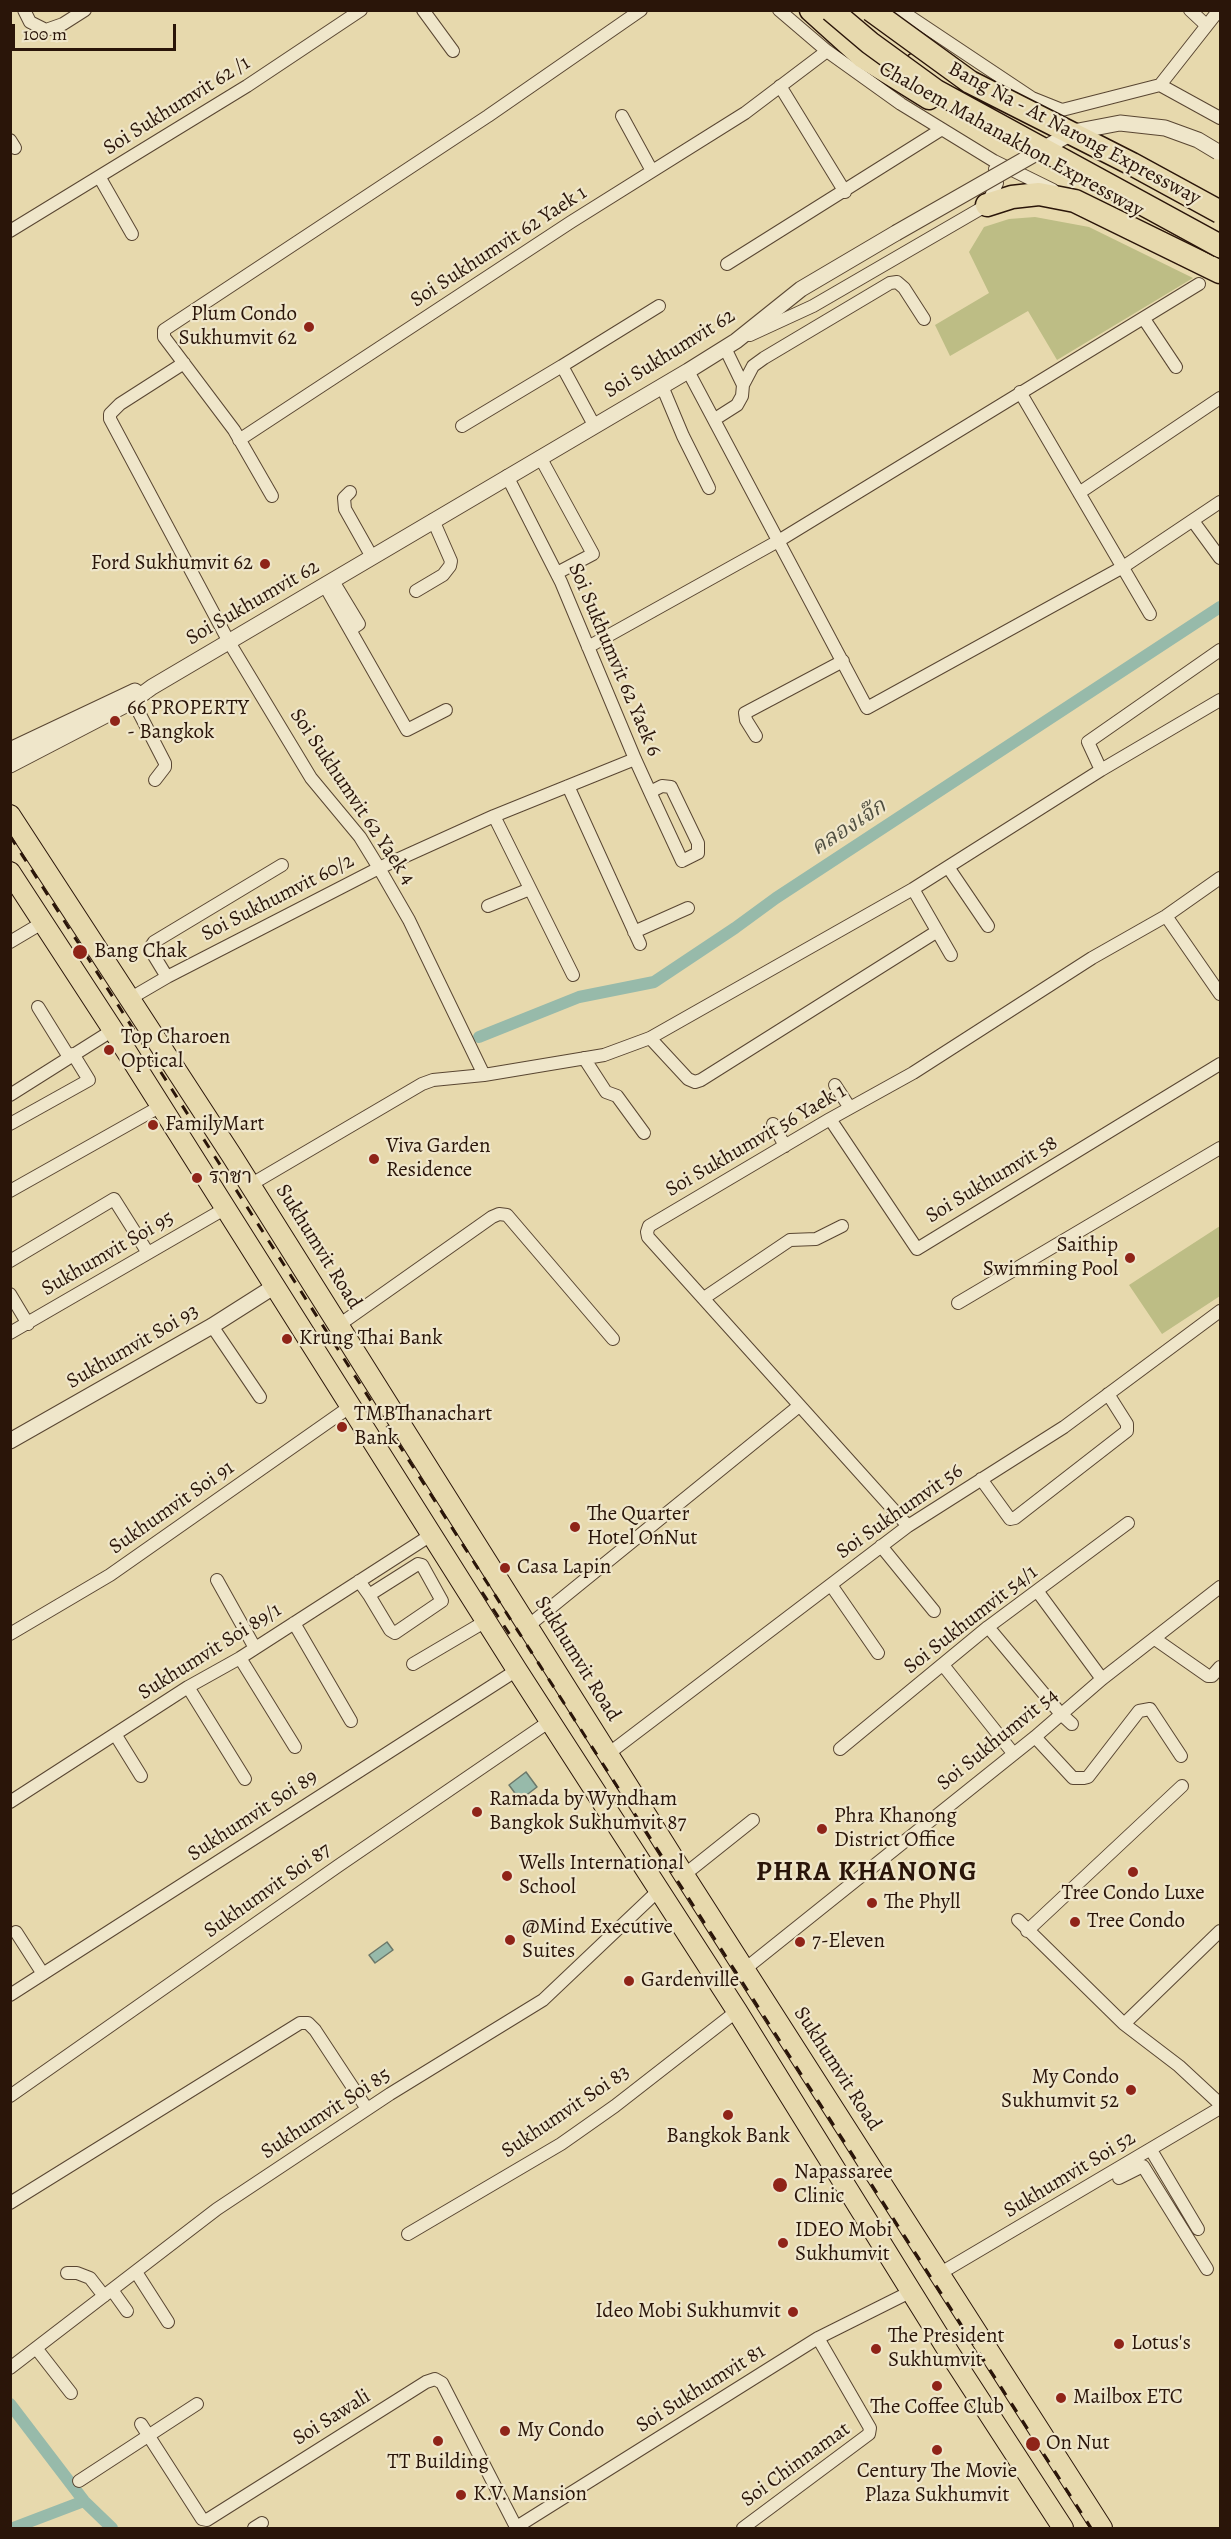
<!DOCTYPE html>
<html>
<head>
<meta charset="utf-8">
<style>
	body { margin:0 }
	#map { position:relative; width:1231px; height:2539px; overflow:hidden; background:#e7d9ad; font-family:Alegreya,serif }
	canvas { display:block }
	.frame { position:absolute; inset:0; border:12px solid #2a1509; pointer-events:none }
	.scale { position:absolute; left:12px; top:24px; width:164px; height:27px; box-sizing:border-box; border:3px solid #2a1509; border-top:0; padding-left:8px; font-size:18px; line-height:21px; white-space:nowrap; color:#2a1509; -webkit-text-stroke:4px #efe6ca; paint-order:stroke }
</style>
</head>
<body>
<div id="map">
<canvas width="1231" height="2539"></canvas>
<div class="frame"></div>
<div class="scale">100 m</div>
</div>
<script>
const g = document.querySelector('canvas').getContext('2d');
g.lineJoin = 'round';
function paint(path, color) { g.fillStyle = color; g.fill(path, 'evenodd'); }
const shape = rows => new Path2D(rows.map(r => 'M' + r).join(''));
function trace(path, color, width, dash) { g.strokeStyle = color; g.lineWidth = width; g.lineCap = dash ? 'butt' : 'round'; g.setLineDash(dash || []); g.stroke(path); }
function label(font, color, halo, rows, align = 'center') {
  g.font = font + ' Alegreya,"Noto Serif Thai",serif'; g.lineWidth = 4.5; g.setLineDash([]); g.textBaseline = 'middle'; g.strokeStyle = halo; g.fillStyle = color; for (const [text, x, y, turn = 0] of rows) {
    g.save(); g.translate(x, y); g.rotate((+turn || 0) * Math.PI / 180); g.textAlign = isNaN(turn) ? turn : align; if (halo) g.strokeText(text, 0, 0); g.fillText(text, 0, 0); g.restore();
  }
}
const green = shape([
	[1035,217,1089,227,1193,278,1057,360,1028,311,950,356,935,325,989,293,969,252,984,227,1009,219],
	[1220,1226,1220,1296,1162,1334,1129,1285]
]);
const water = shape([
	[526,1772,537,1787,520,1800,509,1785,526,1772],
	[387,1942,393,1950,375,1963,369,1955,387,1942]
]);
const canal = shape([
	[479,1037,579,997,654,982,735,928,776,898,1220,607],
	[10,2404,84,2501,112,2528],
	[13,2528,84,2501]
]);
const minor = shape([
	[24,10,30,22,46,30,63,24,85,10],
	[423,10,453,51],
	[779,10,827,51,901,104,994,161,1053,190],
	[900,10,1032,98,1062,110,1160,85,1220,118],
	[1190,10,1206,25],
	[1160,85,1219,10],
	[780,86,845,192],
	[622,116,652,171],
	[10,140,15,148],
	[100,178,132,234],
	[10,231,247,86,361,10],
	[727,264,942,129],
	[1144,319,1176,367],
	[750,335,813,306,987,205,997,183,995,169],
	[184,363,120,404,110,414,110,419,229,642,311,778,360,837,379,868,409,920,484,1075],
	[562,366,659,306],
	[688,371,867,708,1123,567,1220,502],
	[743,385,753,366,764,358,890,283,897,282,904,288,924,319],
	[662,386,683,436,709,488],
	[1020,392,1150,614],
	[715,419,737,405,742,396,743,385,725,348],
	[462,426,562,366,594,425],
	[239,440,571,222,745,113,827,51],
	[540,457,593,554,557,573],
	[507,476,561,582,635,759,650,792,682,861,698,853,698,843,671,787,662,786,650,792],
	[350,492,344,498,345,509,372,557],
	[1079,493,1220,398],
	[272,496,234,430,164,337,164,330,488,116,641,10],
	[1193,521,1220,558],
	[333,581,359,624,350,630],
	[325,586,407,730,446,710],
	[416,591,443,575,450,566,451,561,433,520],
	[588,647,780,540,1199,284],
	[133,701,165,763,165,767,155,780],
	[756,736,746,720,745,713,843,661],
	[1101,770,1088,742,1220,650],
	[568,786,640,944],
	[494,816,573,975],
	[948,867,988,926],
	[913,889,951,955],
	[488,906,530,889],
	[1166,916,1220,994],
	[634,932,688,908],
	[10,942,42,923],
	[167,977,153,954,150,948,154,942,282,865],
	[131,998,167,977,379,868,494,816,635,759],
	[38,1007,69,1057],
	[650,1038,688,1079,695,1082,701,1080,936,932],
	[584,1058,606,1092,617,1096,644,1133],
	[835,1085,850,1108],
	[10,1095,113,1030],
	[830,1119,917,1249,1220,1064],
	[10,1124,89,1080,73,1054],
	[773,1124,785,1146],
	[250,1185,422,1084,433,1080,484,1075,604,1055,650,1038,913,889,1101,770,1220,700],
	[10,1191,161,1106],
	[10,1261,114,1199,148,1253],
	[10,1294,28,1324],
	[704,1298,790,1240,816,1239,842,1226],
	[958,1303,1220,1148],
	[339,1325,492,1217,499,1214,507,1215,613,1339],
	[212,1326,260,1397],
	[10,1333,226,1208],
	[981,1479,1010,1519,1015,1518,1127,1431,1127,1424,1108,1394],
	[908,1526,648,1237,647,1232,649,1226,830,1119,913,1073,1092,958,1166,916,1220,878],
	[881,1546,934,1611],
	[217,1580,255,1648],
	[359,1581,369,1595,418,1564,422,1565,442,1601,395,1633,390,1630,369,1595],
	[831,1585,878,1653],
	[1038,1592,1102,1679],
	[294,1623,351,1721],
	[528,1626,799,1406],
	[988,1627,1060,1713,1072,1724],
	[10,1634,110,1575,351,1406],
	[1155,1639,1208,1676,1212,1676,1220,1667],
	[240,1658,295,1747],
	[413,1664,486,1621],
	[943,1665,1013,1753],
	[188,1687,245,1779],
	[115,1734,141,1776],
	[1035,1737,1073,1778,1084,1778,1088,1777,1139,1711,1150,1709,1181,1756],
	[840,1749,988,1627,1128,1523],
	[608,1754,908,1526,1064,1427,1220,1311],
	[10,1802,188,1687,240,1658,431,1535],
	[684,1875,753,1820],
	[1018,1920,1124,2024,1179,2066,1220,2104],
	[1027,1931,1182,1786],
	[16,1932,43,1974],
	[745,1969,1035,1737,1102,1679,1220,1587],
	[10,1995,517,1670],
	[1124,2024,1220,1931],
	[10,2096,338,1866,550,1721],
	[1151,2150,1198,2229],
	[1119,2178,1143,2166,1207,2269],
	[10,2203,300,2023,308,2023,315,2030,367,2109],
	[408,2234,561,2144,615,2106,737,2011],
	[136,2272,168,2322],
	[67,2273,77,2273,90,2278,104,2296],
	[939,2274,1220,2108],
	[112,2290,127,2311],
	[36,2348,71,2393],
	[10,2368,217,2209,390,2094,543,2000,659,1890],
	[141,2424,202,2519,207,2520,426,2382,435,2379,442,2383,516,2527],
	[79,2481,197,2404],
	[254,2528,262,2523],
	[515,2528,818,2338,912,2291],
	[743,2528,869,2434,870,2428,818,2338]
]);
const tertiary = shape([
	[10,750,135,691],
	[10,765,133,701,152,687,688,371,736,341,801,289,896,233],
	[10,1441,212,1326,275,1286]
]);
const primary = shape([
	[10,815,232,1156,684,1875,1102,2528],
	[10,872,113,1030,517,1670,737,2011,950,2354,1063,2528]
]);
const motorway = shape([
	[811,10,863,57,929,98],
	[916,64,934,77,1220,228],
	[987,205,1012,197,1039,194,1075,201,1220,272]
]);
const rail = shape([
	[10,836,1091,2528],
	[482,1592,510,1635]
]);
const tertiaryBridge = shape([
	[896,233,1073,132,1120,123,1165,128,1198,140,1218,152]
]);
const motorwayBridge = shape([
	[831,10,870,43,936,91,1220,246],
	[871,10,970,82,1132,164,1220,212]
]);
const markers = [
	[309,327,6,"#8f2418"],
	[265,564,6,"#8f2418"],
	[115,721,6,"#8f2418"],
	[80,952,8,"#8f2418"],
	[109,1050,6,"#8f2418"],
	[153,1125,6,"#8f2418"],
	[374,1159,6,"#8f2418"],
	[197,1178,6,"#8f2418"],
	[1130,1258,6,"#8f2418"],
	[287,1339,6,"#8f2418"],
	[342,1427,6,"#8f2418"],
	[575,1527,6,"#8f2418"],
	[505,1568,6,"#8f2418"],
	[477,1812,6,"#8f2418"],
	[822,1829,6,"#8f2418"],
	[1133,1872,6,"#8f2418"],
	[507,1876,6,"#8f2418"],
	[872,1903,6,"#8f2418"],
	[1075,1922,6,"#8f2418"],
	[510,1940,6,"#8f2418"],
	[800,1942,6,"#8f2418"],
	[629,1981,6,"#8f2418"],
	[1131,2090,6,"#8f2418"],
	[728,2115,6,"#8f2418"],
	[780,2185,8,"#8f2418"],
	[783,2243,6,"#8f2418"],
	[793,2312,6,"#8f2418"],
	[1119,2344,6,"#8f2418"],
	[876,2349,6,"#8f2418"],
	[937,2386,6,"#8f2418"],
	[1061,2398,6,"#8f2418"],
	[505,2431,6,"#8f2418"],
	[438,2441,6,"#8f2418"],
	[1033,2444,8,"#8f2418"],
	[937,2450,6,"#8f2418"],
	[461,2495,6,"#8f2418"]
];
const streetNames = [
	["Soi Sukhumvit 62 /1",177,106,-32],
	["Bang Na - At Narong Expressway",1074,134,28],
	["Chaloem Mahanakhon Expressway",1011,140,29],
	["Soi Sukhumvit 62 Yaek 1",499,247,-33],
	["Soi Sukhumvit 62",670,354,-32],
	["Soi Sukhumvit 62",253,603,-30],
	["Soi Sukhumvit 62 Yaek 6",614,660,67],
	["Soi Sukhumvit 62 Yaek 4",352,797,56],
	["Soi Sukhumvit 60/2",278,898,-27],
	["Soi Sukhumvit 56 Yaek 1",756,1141,-30],
	["Soi Sukhumvit 58",992,1180,-31],
	["Sukhumvit Road",318,1247,58],
	["Sukhumvit Soi 95",108,1254,-30],
	["Sukhumvit Soi 93",133,1347,-30],
	["Sukhumvit Soi 91",172,1508,-35],
	["Soi Sukhumvit 56",900,1512,-35],
	["Soi Sukhumvit 54/1",971,1620,-38],
	["Sukhumvit Soi 89/1",210,1652,-32],
	["Sukhumvit Road",577,1659,58],
	["Soi Sukhumvit 54",998,1740,-39],
	["Sukhumvit Soi 89",253,1816,-33],
	["Sukhumvit Soi 87",268,1891,-35],
	["Sukhumvit Road",837,2069,57],
	["Sukhumvit Soi 83",566,2112,-34],
	["Sukhumvit Soi 85",326,2114,-33],
	["Sukhumvit Soi 52",1070,2175,-31],
	["Soi Sukhumvit 81",701,2389,-32],
	["Soi Sawali",332,2418,-32],
	["Soi Chinnamat",796,2465,-36]
];
const poiNames = [
	["Plum Condo",297,315,"right"],
	["Sukhumvit 62",297,339,"right"],
	["Ford Sukhumvit 62",253,564,"right"],
	["66 PROPERTY",127,709],
	["- Bangkok",127,733],
	["Bang Chak",94,952],
	["Top Charoen",121,1038],
	["Optical",121,1062],
	["FamilyMart",165,1125],
	["Viva Garden",386,1147],
	["Residence",386,1171],
	["ราชา",209,1178],
	["Saithip",1118,1246,"right"],
	["Swimming Pool",1118,1270,"right"],
	["Krung Thai Bank",299,1339],
	["TMBThanachart",354,1415],
	["Bank",354,1439],
	["The Quarter",587,1515],
	["Hotel OnNut",587,1539],
	["Casa Lapin",517,1568],
	["Ramada by Wyndham",489,1800],
	["Bangkok Sukhumvit 87",489,1824],
	["Phra Khanong",834,1817],
	["District Office",834,1841],
	["Wells International",519,1864],
	["School",519,1888],
	["Tree Condo Luxe",1133,1894,"center"],
	["The Phyll",884,1903],
	["Tree Condo",1087,1922],
	["@Mind Executive",522,1928],
	["Suites",522,1952],
	["7-Eleven",812,1942],
	["Gardenville",641,1981],
	["My Condo",1119,2078,"right"],
	["Sukhumvit 52",1119,2102,"right"],
	["Bangkok Bank",728,2137,"center"],
	["Napassaree",794,2173],
	["Clinic",794,2197],
	["IDEO Mobi",795,2231],
	["Sukhumvit",795,2255],
	["Ideo Mobi Sukhumvit",781,2312,"right"],
	["The President",888,2337],
	["Sukhumvit",888,2361],
	["Lotus's",1131,2344],
	["Mailbox ETC",1073,2398],
	["The Coffee Club",937,2408,"center"],
	["My Condo",517,2431],
	["On Nut",1046,2444],
	["TT Building",438,2463,"center"],
	["Century The Movie",937,2472,"center"],
	["Plaza Sukhumvit",937,2496,"center"],
	["K.V. Mansion",473,2495]
];
const waterNames = [
	["คลองเจ๊ก",849,828,-33]
];
const districtNames = [
	["PHRA KHANONG",867,1873]
];
paint(green, '#bdbd85');
paint(water, '#97baaa');
trace(water, '#6b786a', 1.5);
trace(canal, '#97baaa', 12);
trace(minor, '#594632', 14);
trace(tertiary, '#594632', 17);
trace(primary, '#2a1509', 22);
trace(motorway, '#2a1509', 25);
trace(minor, '#efe6ca', 12);
trace(tertiary, '#efe6ca', 15);
trace(primary, '#e7d9ad', 20);
trace(motorway, '#e7d9ad', 22);
trace(rail, '#2a1509', 3, [10, 10]);
trace(tertiaryBridge, '#594632', 17, []);
trace(motorwayBridge, '#2a1509', 25, []);
trace(tertiaryBridge, '#efe6ca', 15);
trace(motorwayBridge, '#e7d9ad', 22);
for (const [x, y, r, color] of markers) { const dot = new Path2D(); dot.arc(x, y, r, 0, 2 * Math.PI); g.fillStyle = color; g.fill(dot); trace(dot, '#efe6ca', 2); }
label('21px', '#2a1509', '#efe6ca', streetNames);
label('21px', '#2a1509', '#efe6ca', poiNames, 'left');
label('italic 22px', '#504f41', '#efe6ca', waterNames);
g.letterSpacing = '1.5px';
label('bold 27px', '#2a1509', '#efe6ca', districtNames);
g.letterSpacing = '0px';
</script>
</body>
</html>
